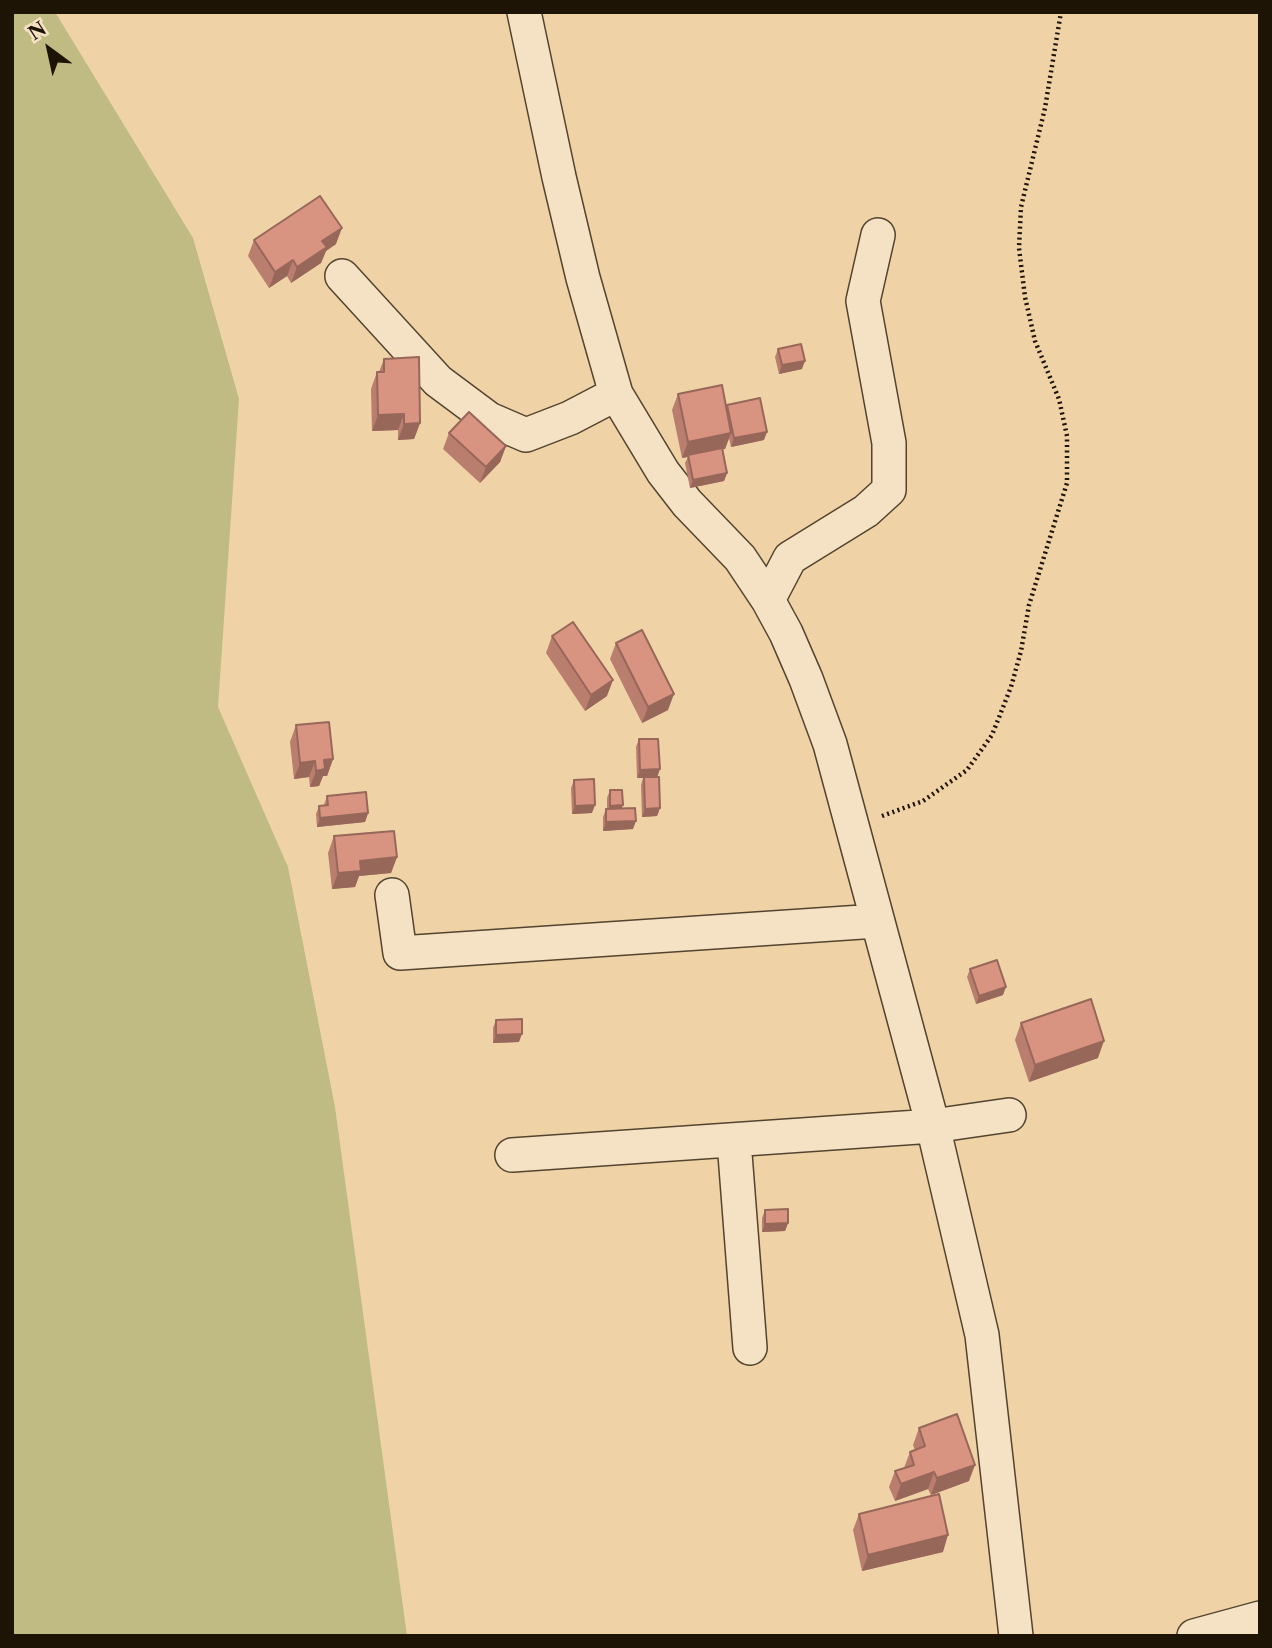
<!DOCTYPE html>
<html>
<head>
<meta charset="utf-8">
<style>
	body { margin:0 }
	#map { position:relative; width:1272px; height:1648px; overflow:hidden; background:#efd3a6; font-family:"Libre Caslon Text",serif }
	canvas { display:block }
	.frame { position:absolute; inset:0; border:14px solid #1e1406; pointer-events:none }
	.north { position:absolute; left:14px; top:14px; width:70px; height:70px; -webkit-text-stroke:5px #f5e2c5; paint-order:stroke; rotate:327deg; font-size:19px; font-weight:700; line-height:28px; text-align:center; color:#1e1406 }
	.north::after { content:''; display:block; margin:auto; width:24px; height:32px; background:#1e1406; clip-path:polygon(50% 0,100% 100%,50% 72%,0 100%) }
</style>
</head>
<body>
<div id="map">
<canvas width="1272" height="1648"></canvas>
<div class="frame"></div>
<div class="north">N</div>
</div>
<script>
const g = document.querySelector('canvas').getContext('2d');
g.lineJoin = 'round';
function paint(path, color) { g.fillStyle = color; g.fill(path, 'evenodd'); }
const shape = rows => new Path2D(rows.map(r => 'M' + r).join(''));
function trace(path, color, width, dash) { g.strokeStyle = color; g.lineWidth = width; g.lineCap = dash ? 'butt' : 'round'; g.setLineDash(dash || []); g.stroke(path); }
const green = shape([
	[12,12,55,12,193,238,239,399,218,707,288,867,335,1107,407,1636,12,1636]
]);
const path = shape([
	[882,816,923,801,967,770,992,735,1011,687,1021,651,1029,605,1067,483,1067,436,1059,399,1035,341,1025,297,1019,248,1021,207,1045,108,1061,12]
]);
const minor = shape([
	[524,12,559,177,583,278,616,394,663,472,687,503,740,558,768,600,786,633,806,679,830,744,933,1126,982,1335,1016,1636],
	[342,276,438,381,489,419,526,435,570,418,616,394],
	[768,600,790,558,866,511,889,490,889,443,863,301,878,235],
	[392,895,400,953,877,921],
	[734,1141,750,1348],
	[512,1155,933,1126,1009,1115],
	[1194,1636,1260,1618]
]);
const wall = shape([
	[254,240,336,244,326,251,321,263,291,283,287,276,269,288,248,256],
	[778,349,802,369,779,374,775,357],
	[384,359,420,423,414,439,398,440,398,430,372,431,371,389,377,372,379,372],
	[678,394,726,407,727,405,764,440,731,447,729,438,725,449,723,449,727,473,724,481,690,488,685,463,688,457,682,458,672,410],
	[449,433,506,446,500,462,480,483,443,449],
	[552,636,607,696,585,711,546,653],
	[616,643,668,710,642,723,610,659],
	[296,725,333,759,327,776,323,776,319,786,310,787,309,777,294,779,290,742],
	[639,739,657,777,660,808,657,816,642,817,641,785,643,778,637,778,636,747],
	[574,780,592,813,572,814,571,788],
	[610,790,623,805,621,808,633,829,603,831,603,817,606,809,607,809,607,798],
	[327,796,368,813,365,822,317,827,316,814,319,806,324,805],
	[334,836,397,857,391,873,359,876,355,887,332,889,328,853],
	[970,969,1003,995,976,1004,967,977],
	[496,1020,519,1042,493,1043,493,1028],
	[1021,1023,1098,1058,1029,1082,1015,1040],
	[765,1210,788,1223,785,1231,762,1232,762,1218],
	[919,1428,969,1481,931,1495,928,1489,895,1501,889,1487,895,1471,904,1468,910,1452,915,1450,913,1445],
	[859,1514,943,1552,862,1571,853,1530]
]);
const shadedWall = shape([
	[342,228,336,244,326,251,321,263,291,283,297,267,322,241],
	[293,260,287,276,269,288,275,272],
	[805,361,802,369,779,374,782,365],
	[404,414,398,430,372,431,378,415],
	[420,423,414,439,398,440,404,424],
	[767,432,764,440,731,447,734,438],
	[731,433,725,449,682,458,688,442],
	[506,446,500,462,480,483,486,467],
	[727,473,724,481,690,488,693,480],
	[613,680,607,696,585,711,591,695],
	[674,694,668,710,642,723,648,707],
	[333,759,327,776,323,776,319,786,310,787,316,771,324,760],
	[315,761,309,777,294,779,300,763],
	[660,769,657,778,637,778,640,770],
	[595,805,592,813,572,814,575,806],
	[623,805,620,813,607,814,610,806],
	[660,808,657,816,642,817,645,809],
	[368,813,365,822,317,827,320,818],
	[636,821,633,829,603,831,606,822],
	[397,857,391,873,359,876,355,887,332,889,338,873,360,861],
	[1006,987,1003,995,976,1004,979,996],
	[522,1034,519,1042,493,1043,496,1035],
	[1104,1041,1098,1058,1029,1082,1035,1065],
	[788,1223,785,1231,762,1232,765,1224],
	[975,1465,969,1481,931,1495,937,1478],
	[934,1472,928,1489,895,1501,901,1484],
	[948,1535,943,1552,862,1571,868,1555]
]);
const building = shape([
	[320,196,342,228,322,241,327,247,297,267,293,260,275,272,254,240,320,196],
	[801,344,805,361,782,365,778,349,801,344],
	[419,357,420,423,404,424,404,414,378,415,377,372,384,372,384,359,419,357],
	[722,385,731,433,688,442,678,394,722,385],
	[760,398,767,432,734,438,727,405,760,398],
	[469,412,506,446,486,467,449,433,469,412],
	[722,448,727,473,693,480,688,455,722,448],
	[573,622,613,680,591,695,552,636,573,622],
	[642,630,674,694,648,707,616,643,642,630],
	[329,722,333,759,324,760,325,769,316,771,315,761,300,763,296,725,329,722],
	[639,739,658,739,660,769,640,770,639,739],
	[644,777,659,777,660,808,645,809,644,777],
	[594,779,595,805,575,806,574,780,594,779],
	[610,790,622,790,623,805,610,806,610,790],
	[366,792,368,813,320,818,319,806,328,805,327,796,366,792],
	[635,808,636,821,606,822,606,809,635,808],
	[394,831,397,857,360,861,361,871,338,873,334,836,394,831],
	[997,960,1006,987,979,996,970,969,997,960],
	[1091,999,1104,1041,1035,1065,1021,1023,1091,999],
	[522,1019,522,1034,496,1035,496,1020,522,1019],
	[788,1209,788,1223,765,1224,765,1210,788,1209],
	[957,1414,975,1465,937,1478,934,1472,901,1484,895,1471,914,1465,910,1452,925,1446,919,1428,957,1414],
	[939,1494,948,1535,868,1555,859,1514,939,1494]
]);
paint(green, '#bfbb82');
trace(minor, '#52442e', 36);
trace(path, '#1e1406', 4.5, [2, 3.5]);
trace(minor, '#f5e2c5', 33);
paint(wall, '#ba7e6f');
paint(shadedWall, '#97675a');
paint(building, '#d89381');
trace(building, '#97675a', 2);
</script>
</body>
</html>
